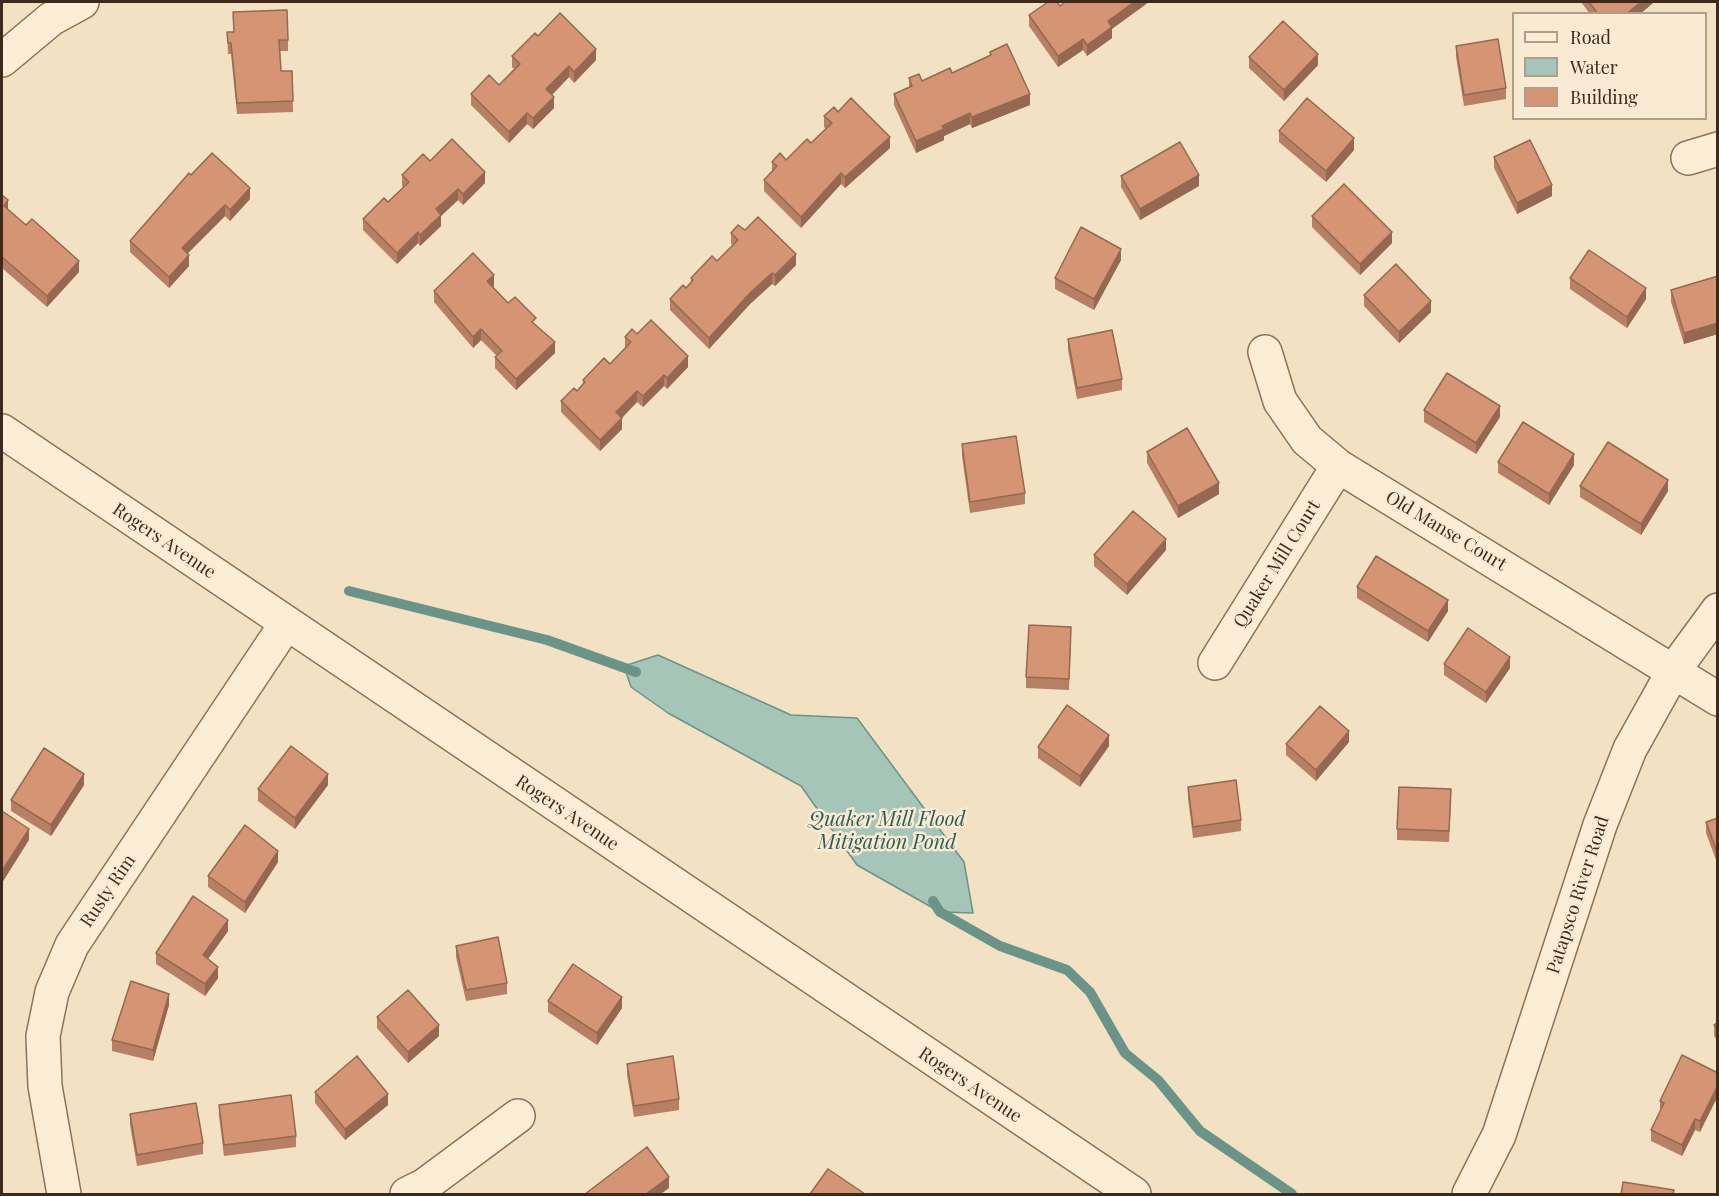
<!DOCTYPE html>
<html>
<head>
<meta charset="utf-8">
<style>
	body { margin:0 }
	#map { position:relative; width:1719px; height:1196px; overflow:hidden; background:#f2e1c2; font-family:"Playfair Display",serif }
	canvas { display:block }
	.frame { position:absolute; inset:0; border:3px solid #3d2a1d; pointer-events:none }
	.legend { position:absolute; left:1512px; top:12px; width:195px; height:108px; box-sizing:border-box; background:#f9ebd3; border:2px solid #ae9e8a; margin:0; padding:8px 10px; list-style:none; font-size:18px; color:#3d2a1d }
	.legend li { display:flex; align-items:center; gap:12px; height:30px }
	.legend b { width:30px; border:2px solid #ae9e8a }
</style>
</head>
<body>
<div id="map">
<canvas width="1719" height="1196"></canvas>
<div class="frame"></div>
<ul class="legend">
<li><b style="height:8px;background:#fceed6"></b>Road</li>
<li><b style="height:16px;background:#a5c5b9"></b>Water</li>
<li><b style="height:16px;background:#d59574"></b>Building</li>
</ul>
</div>
<script>
const g = document.querySelector('canvas').getContext('2d');
g.lineJoin = 'round';
function paint(path, color) { g.fillStyle = color; g.fill(path, 'evenodd'); }
const shape = rows => new Path2D(rows.map(r => 'M' + r).join(''));
function trace(path, color, width, dash) { g.strokeStyle = color; g.lineWidth = width; g.lineCap = dash ? 'butt' : 'round'; g.setLineDash(dash || []); g.stroke(path); }
function label(font, color, halo, rows, align = 'center') {
  g.font = font + ' "Playfair Display",serif'; g.lineWidth = 5; g.setLineDash([]); g.textBaseline = 'middle'; g.strokeStyle = halo; g.fillStyle = color; for (const [text, x, y, turn = 0] of rows) {
    g.save(); g.translate(x, y); g.rotate((+turn || 0) * Math.PI / 180); g.textAlign = isNaN(turn) ? turn : align; if (halo) g.strokeText(text, 0, 0); g.fillText(text, 0, 0); g.restore();
  }
}
const water = shape([
	[658,655,791,715,857,718,964,862,973,913,940,912,857,865,801,786,668,713,631,687,624,666,658,655]
]);
const stream = shape([
	[349,591,547,640,636,672],
	[933,901,940,912,1000,946,1067,970,1090,992,1125,1053,1158,1080,1200,1131,1292,1194]
]);
const minor = shape([
	[2,60,51,19,82,2],
	[1688,158,1718,149],
	[1265,352,1280,401,1307,440,1338,466,1718,699],
	[2,431,1134,1194],
	[1215,663,1338,466],
	[64,1194,45,1086,43,1036,52,992,72,945,286,624],
	[407,1194,425,1185,518,1116],
	[1469,1194,1499,1135,1600,825,1630,749,1674,670,1718,610]
]);
const wall = shape([
	[1581,2,1653,2,1653,3,1640,14,1590,14],
	[1060,6,1112,29,1112,38,1087,56,1083,50,1058,67,1029,26,1029,15],
	[227,32,288,40,288,51,280,51,281,71,292,71,293,112,237,114,231,54,228,54],
	[538,36,596,60,574,83,569,77,552,95,554,108,533,129,527,124,509,143,471,105,471,94,499,85,514,69,512,67,512,56],
	[1456,46,1506,88,1506,99,1464,106,1456,57],
	[990,52,1030,105,972,128,970,124,944,136,944,140,916,153,894,105,894,94,909,88,909,78,922,81,952,73,990,56],
	[1249,57,1318,65,1284,101,1249,68],
	[838,112,890,148,845,188,841,184,801,228,764,191,764,180,772,171,772,162,786,160,811,143,826,129,824,127,824,116],
	[1279,131,1354,150,1326,182,1279,142],
	[1494,157,1552,196,1517,214,1494,168],
	[430,161,485,183,463,205,458,200,441,216,441,226,420,246,418,243,397,264,363,230,363,219,388,202,403,187,402,186,402,175],
	[191,175,250,199,230,221,225,216,188,253,189,266,169,288,130,252,130,241],
	[1121,176,1199,186,1140,220,1121,187],
	[2,195,8,210,79,272,47,307,2,268],
	[1312,216,1392,243,1360,275,1312,227],
	[745,230,796,265,775,286,772,284,750,304,709,349,670,310,670,299,686,288,691,282,691,278,717,261,733,245,731,244,731,233],
	[1121,260,1094,310,1055,289,1055,278],
	[1718,276,1718,334,1684,344,1671,302,1671,290],
	[1570,278,1646,299,1627,328,1570,289],
	[494,286,493,287,508,303,536,325,555,353,516,390,495,368,495,357,497,356,481,340,473,348,434,302,434,291],
	[1364,295,1431,312,1399,343,1364,306],
	[637,334,688,367,667,389,664,386,643,407,637,402,622,418,622,429,600,451,561,412,561,401,577,391,583,385,583,380,610,364,625,348,625,337],
	[1068,339,1122,379,1122,390,1077,399,1068,350],
	[1424,410,1500,417,1476,454,1424,422],
	[962,444,1025,493,1025,504,970,513,962,456],
	[1147,452,1219,494,1178,518,1147,463],
	[1498,462,1574,465,1549,505,1498,473],
	[1580,486,1668,491,1641,535,1580,497],
	[1166,550,1127,595,1094,566,1094,555],
	[1357,587,1448,611,1428,642,1357,598],
	[1071,638,1069,690,1026,688,1026,677],
	[1444,664,1510,668,1486,703,1444,675],
	[1349,742,1316,781,1286,755,1286,744],
	[1109,746,1080,787,1038,758,1038,747],
	[84,785,51,836,11,811,11,800],
	[328,785,295,829,258,801,258,789],
	[1188,787,1241,820,1241,831,1193,838,1188,798],
	[1451,800,1449,842,1397,840,1397,829],
	[1718,818,1718,865,1706,833,1706,822],
	[278,862,245,913,208,887,208,876],
	[228,931,208,959,218,978,205,996,156,964,156,953],
	[456,946,507,983,507,994,466,1001,456,957],
	[548,1001,622,1008,597,1045,548,1012],
	[169,1005,153,1061,112,1051,112,1040],
	[377,1017,439,1036,408,1063,377,1028],
	[1718,1022,1718,1041,1714,1036,1714,1025],
	[627,1064,679,1099,679,1110,634,1117,627,1075],
	[1718,1073,1700,1132,1695,1130,1682,1156,1651,1141,1651,1130,1660,1111,1660,1101],
	[315,1092,388,1105,345,1140,315,1103],
	[219,1105,296,1136,296,1147,224,1156,219,1116],
	[130,1114,203,1143,203,1154,137,1166,130,1125]
]);
const shadedWall = shape([
	[1134,2,1149,2,1112,29,1112,38,1087,56,1087,45,1108,21],
	[1641,2,1653,2,1653,3,1640,14,1626,14],
	[1083,39,1083,50,1058,67,1058,56],
	[596,49,596,60,574,83,574,72],
	[1318,54,1318,65,1284,101,1284,90],
	[569,66,569,77,546,101,546,89],
	[1030,94,1030,105,972,128,972,117],
	[554,97,554,108,533,129,533,118],
	[527,113,527,124,509,143,509,132],
	[970,113,970,124,944,136,944,140,916,153,916,141,942,126],
	[890,137,890,148,845,188,845,177],
	[1354,138,1354,150,1326,182,1326,171],
	[485,172,485,183,463,205,463,194],
	[841,173,841,184,801,228,801,217],
	[1199,175,1199,186,1140,220,1140,209],
	[1552,185,1552,196,1517,214,1517,203],
	[250,188,250,199,230,221,230,210],
	[458,189,458,200,441,216,441,226,420,246,420,235,436,209],
	[8,200,8,211,4,206],
	[225,205,225,216,182,259,182,248],
	[418,232,418,243,397,264,397,253],
	[1392,232,1392,243,1360,275,1360,264],
	[1121,249,1121,260,1094,310,1094,299],
	[796,254,796,265,775,286,775,275],
	[189,255,189,266,169,288,169,277],
	[79,261,79,272,47,307,47,296],
	[772,273,772,284,750,304,709,349,709,338,750,293],
	[494,275,494,286,487,292,487,281],
	[1646,288,1646,299,1627,328,1627,317],
	[1431,301,1431,312,1399,343,1399,332],
	[1718,323,1718,334,1684,344,1684,333],
	[481,329,481,340,473,348,473,337],
	[555,342,555,353,516,390,516,379],
	[688,356,688,367,667,389,667,378],
	[664,375,664,386,643,407,643,396],
	[637,391,637,402,616,424,616,412],
	[1500,406,1500,417,1476,454,1476,443],
	[622,418,622,429,600,451,600,440],
	[1574,454,1574,465,1549,505,1549,494],
	[1668,480,1668,491,1641,535,1641,524],
	[1219,483,1219,494,1178,518,1178,506],
	[1166,539,1166,550,1127,595,1127,584],
	[1448,600,1448,611,1428,642,1428,631],
	[1510,657,1510,668,1486,703,1486,692],
	[1349,731,1349,742,1316,781,1316,770],
	[1109,735,1109,746,1080,787,1080,776],
	[84,774,84,785,51,836,51,825],
	[328,774,328,785,295,829,295,818],
	[29,829,29,840,2,883,2,871],
	[278,851,278,862,245,913,245,902],
	[228,920,228,931,203,966,203,955],
	[218,967,218,978,205,996,205,984],
	[169,994,169,1005,153,1061,153,1050],
	[622,997,622,1008,597,1045,597,1033],
	[439,1025,439,1036,408,1063,408,1052],
	[1718,1085,1718,1096,1700,1132,1700,1121],
	[388,1094,388,1105,345,1140,345,1129],
	[1695,1119,1695,1130,1682,1156,1682,1145],
	[669,1177,669,1188,661,1194,646,1194]
]);
const building = shape([
	[1048,2,1057,2,1060,6,1065,2,1134,2,1108,21,1112,27,1087,45,1083,39,1058,56,1029,15,1048,2],
	[1589,2,1641,2,1626,14,1598,14,1589,2],
	[287,10,288,40,279,40,281,71,292,71,293,101,237,103,231,43,228,43,227,32,234,32,233,12,287,10],
	[560,13,596,49,574,72,569,66,546,89,554,97,533,118,527,113,509,132,471,94,489,75,499,85,520,64,512,56,535,33,538,36,560,13],
	[1283,21,1318,54,1284,90,1249,57,1283,21],
	[1498,39,1506,88,1464,95,1456,46,1498,39],
	[1007,44,1030,94,972,117,970,113,942,126,944,129,916,141,894,94,912,86,909,78,919,74,922,81,950,68,952,73,991,55,990,52,1007,44],
	[851,98,890,137,845,177,841,173,801,217,764,180,777,166,772,162,780,153,786,160,807,139,811,143,832,123,824,116,834,107,838,112,851,98],
	[1307,98,1354,138,1326,171,1279,131,1307,98],
	[452,139,485,172,463,194,458,189,436,209,441,215,420,235,418,232,397,253,363,219,384,198,388,202,409,182,402,175,423,154,430,161,452,139],
	[1530,140,1552,185,1517,203,1494,157,1530,140],
	[1180,142,1199,175,1140,209,1121,176,1180,142],
	[212,153,250,188,230,210,225,205,182,248,189,255,169,277,130,241,189,173,191,175,212,153],
	[1344,184,1392,232,1360,264,1312,216,1344,184],
	[2,195,8,200,4,206,26,225,32,219,79,261,47,296,2,257,2,195],
	[758,217,796,254,775,275,772,273,750,293,709,338,670,299,683,285,686,288,693,280,691,278,712,256,717,261,738,240,731,233,738,225,745,230,758,217],
	[1081,227,1121,249,1094,299,1055,278,1081,227],
	[1589,250,1646,288,1627,317,1570,278,1589,250],
	[473,253,494,275,487,281,508,303,515,297,536,318,532,322,555,342,516,379,495,357,502,351,481,329,473,337,434,291,473,253],
	[1396,264,1431,301,1399,332,1364,295,1396,264],
	[1718,276,1718,323,1684,333,1671,290,1718,276],
	[651,320,688,356,667,378,664,375,643,396,637,391,616,412,622,418,600,440,561,401,574,388,577,391,585,382,583,380,604,358,610,364,631,342,625,337,632,329,637,334,651,320],
	[1112,330,1122,379,1077,388,1068,339,1112,330],
	[1447,373,1500,406,1476,443,1424,410,1447,373],
	[1523,422,1574,454,1549,494,1498,462,1523,422],
	[1187,428,1219,483,1178,506,1147,452,1187,428],
	[1016,436,1025,493,970,502,962,444,1016,436],
	[1608,442,1668,480,1641,524,1580,486,1608,442],
	[1133,511,1166,539,1127,584,1094,555,1133,511],
	[1376,556,1448,600,1428,631,1357,587,1376,556],
	[1029,625,1071,627,1069,679,1026,677,1029,625],
	[1468,628,1510,657,1486,692,1444,664,1468,628],
	[1067,705,1109,735,1080,776,1038,747,1067,705],
	[1320,706,1349,731,1316,770,1286,744,1320,706],
	[291,746,328,774,295,818,258,789,291,746],
	[44,748,84,774,51,825,11,800,44,748],
	[1236,780,1241,820,1193,827,1188,787,1236,780],
	[1399,787,1451,789,1449,831,1397,829,1399,787],
	[2,811,29,829,2,871,2,811],
	[1718,818,1718,854,1706,822,1718,818],
	[245,825,278,851,245,902,208,876,245,825],
	[193,896,228,920,203,955,218,967,205,984,156,953,193,896],
	[498,937,507,983,466,990,456,946,498,937],
	[573,964,622,997,597,1033,548,1001,573,964],
	[131,981,169,994,153,1050,112,1040,131,981],
	[408,990,439,1025,408,1052,377,1017,408,990],
	[1718,1022,1718,1030,1714,1025,1718,1022],
	[1682,1055,1718,1073,1718,1085,1700,1121,1695,1119,1682,1145,1651,1130,1664,1103,1660,1101,1682,1055],
	[357,1056,388,1094,345,1129,315,1092,357,1056],
	[673,1056,679,1099,634,1106,627,1064,673,1056],
	[291,1095,296,1136,224,1145,219,1105,291,1095],
	[196,1103,203,1143,137,1155,130,1114,196,1103],
	[647,1147,669,1177,646,1194,585,1194,647,1147],
	[828,1169,865,1194,810,1194,828,1169],
	[1623,1182,1674,1190,1673,1194,1621,1194,1623,1182]
]);
const streetNames = [
	["Old Manse Court",1446,531,31],
	["Rogers Avenue",164,541,34],
	["Quaker Mill Court",1277,564,-58],
	["Rogers Avenue",567,813,34],
	["Rusty Rim",108,891,-56],
	["Patapsco River Road",1578,895,-72],
	["Rogers Avenue",970,1085,34]
];
const waterNames = [
	["Quaker Mill Flood",887,820],
	["Mitigation Pond",887,843]
];
paint(water, '#a5c5b9');
trace(water, '#6a9487', 1.5);
trace(stream, '#6a9487', 10);
trace(minor, '#8f7157', 36);
trace(minor, '#fceed6', 33);
paint(wall, '#b78064');
paint(shadedWall, '#956851');
paint(building, '#d59574');
trace(building, '#956851', 1.5);
label('18px', '#3d2a1d', '#f9ebd3', streetNames);
label('italic 20px', '#2a5e57', '#f9ebd3', waterNames);
</script>
</body>
</html>
